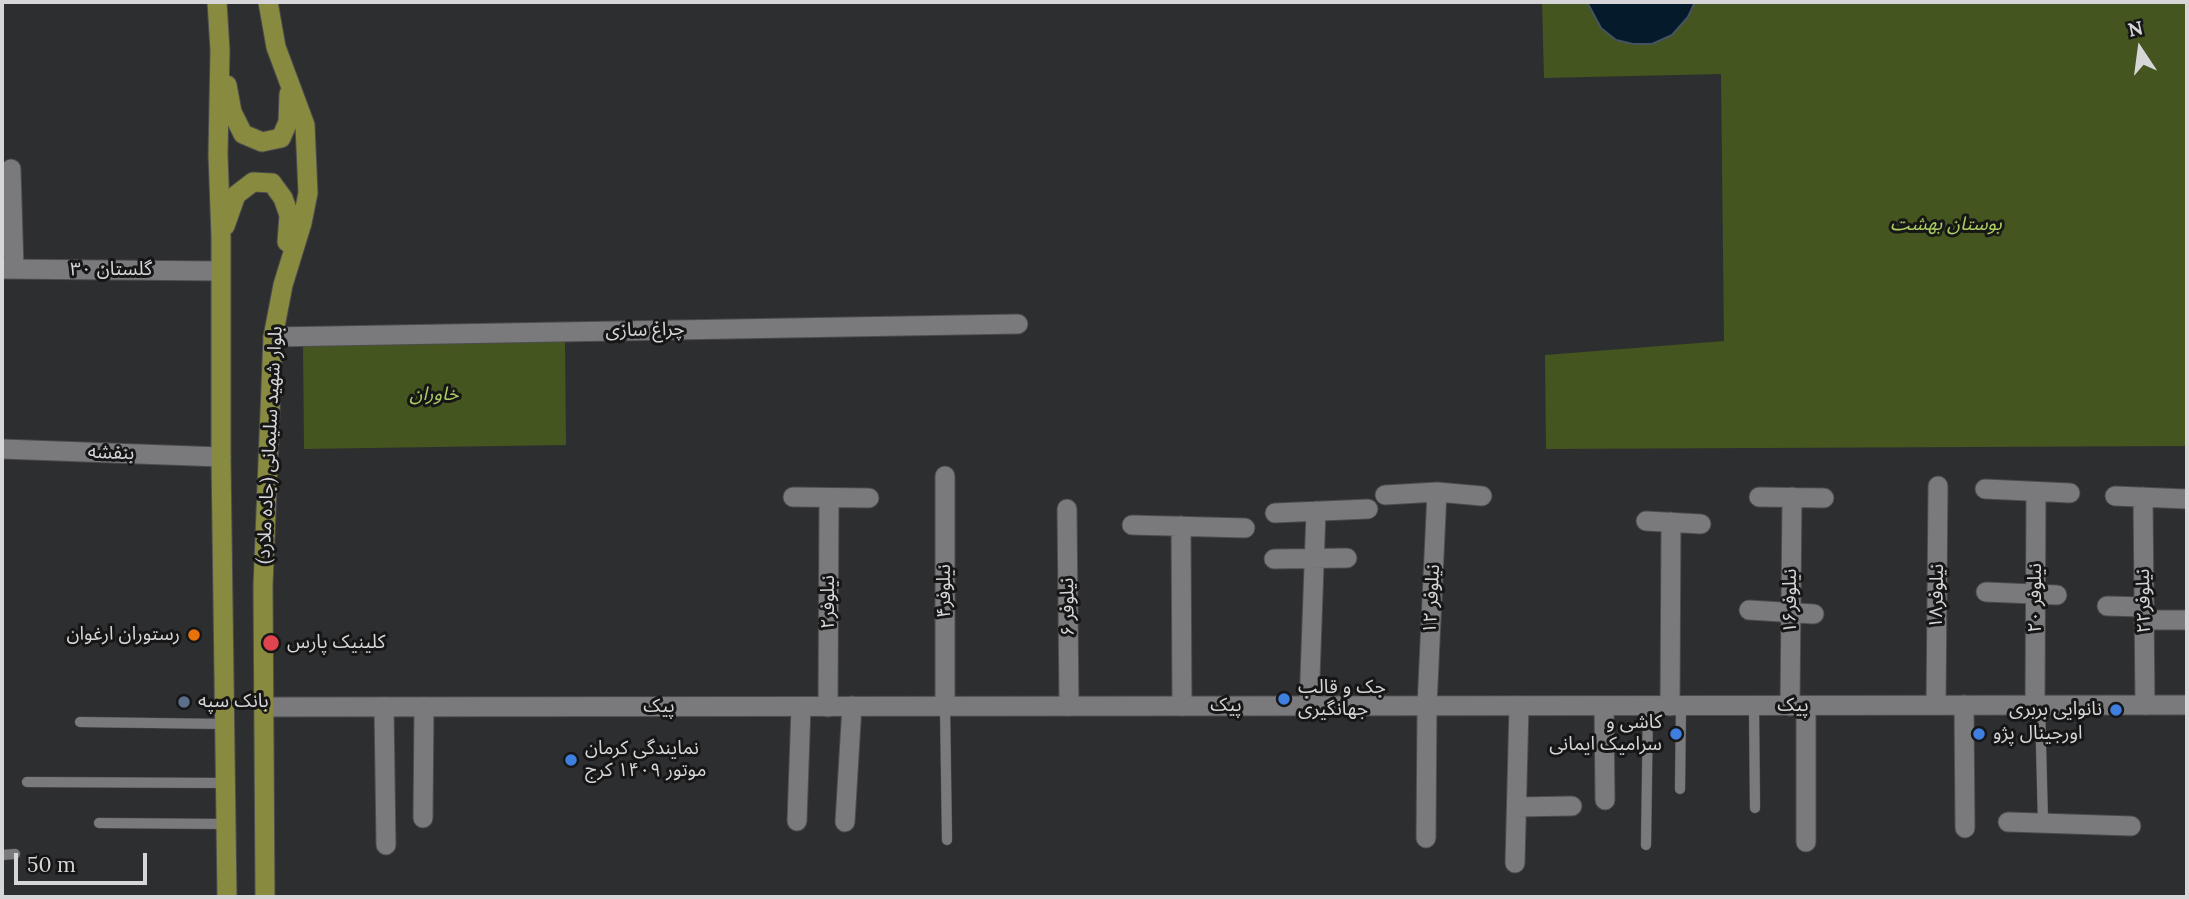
<!DOCTYPE html>
<html>
<head>
<meta charset="utf-8">
<style>
	body { margin:0 }
	#map { position:relative; width:2189px; height:899px; overflow:hidden; background:#2d2e30; font-family:Lora,serif }
	canvas { display:block }
	.frame { position:absolute; inset:0; border:4px solid #d6d6d8; pointer-events:none }
	.north { position:absolute; left:2105px; top:14px; width:70px; height:70px; -webkit-text-stroke:5px #161617; paint-order:stroke; rotate:347deg; font-size:19px; font-weight:700; line-height:28px; text-align:center; color:#d6d6d8 }
	.north::after { content:''; display:block; margin:auto; width:24px; height:32px; background:#d6d6d8; clip-path:polygon(50% 0,100% 100%,50% 72%,0 100%) }
	.scale { position:absolute; left:14px; top:853px; width:133px; height:32px; box-sizing:border-box; border:4px solid #d6d6d8; border-top:0; padding-left:9px; font-size:21px; line-height:24px; white-space:nowrap; color:#d6d6d8; -webkit-text-stroke:5px #161617; paint-order:stroke }
</style>
</head>
<body>
<div id="map">
<canvas width="2189" height="899"></canvas>
<div class="frame"></div>
<div class="north">N</div>
<div class="scale">50 m</div>
</div>
<script>
const g = document.querySelector('canvas').getContext('2d');
g.lineJoin = 'round';
function paint(path, color) { g.fillStyle = color; g.fill(path, 'evenodd'); }
const shape = rows => new Path2D(rows.map(r => 'M' + r).join(''));
function trace(path, color, width, dash) { g.strokeStyle = color; g.lineWidth = width; g.lineCap = dash ? 'butt' : 'round'; g.setLineDash(dash || []); g.stroke(path); }
function label(font, color, halo, rows, align = 'center') {
  g.font = font + ' Lora,"Noto Sans Arabic",serif'; g.lineWidth = 6; g.setLineDash([]); g.textBaseline = 'middle'; g.strokeStyle = halo; g.fillStyle = color; for (const [text, x, y, turn = 0] of rows) {
    g.save(); g.translate(x, y); g.rotate((+turn || 0) * Math.PI / 180); g.textAlign = isNaN(turn) ? turn : align; if (halo) g.strokeText(text, 0, 0); g.fillText(text, 0, 0); g.restore();
  }
}
const green = shape([
	[1542,2,2187,2,2187,446,1546,449,1545,355,1724,341,1721,74,1544,78],
	[565,341,566,445,304,449,303,344]
]);
const water = shape([
	[1587,2,1695,2,1688,17,1672,35,1652,44,1633,44,1616,40,1601,28,1587,2]
]);
const service = shape([
	[2040,705,2043,823],
	[945,706,947,840],
	[1754,706,1755,808],
	[80,722,224,724],
	[27,782,225,783],
	[1680,789,1681,706],
	[99,823,226,824],
	[1646,845,1648,706],
	[2,855,15,854]
]);
const minor = shape([
	[11,169,14,269],
	[2,269,220,271],
	[273,337,1018,324],
	[2,449,221,457],
	[1985,489,2070,493],
	[1385,495,1437,492,1482,496],
	[2115,496,2187,499],
	[793,497,869,498],
	[1759,497,1824,498],
	[2143,497,2145,705],
	[1067,509,1069,706],
	[1275,513,1368,509],
	[1646,521,1701,524],
	[1132,525,1245,528],
	[1181,526,1182,706],
	[1274,559,1347,558],
	[1986,592,2057,595],
	[2107,606,2144,607],
	[1749,610,1814,614],
	[2144,620,2187,620],
	[1936,705,1938,486],
	[1964,705,1965,828],
	[2035,705,2036,492],
	[945,706,945,476],
	[1309,706,1316,511],
	[1604,706,1605,800],
	[1670,706,1671,522],
	[1790,706,1792,497],
	[1806,706,1806,842],
	[384,707,386,845],
	[828,707,829,498],
	[1517,807,1572,806],
	[423,818,424,707],
	[797,821,801,707],
	[845,822,852,706],
	[2008,822,2131,826],
	[1426,838,1427,706,1437,492],
	[1515,863,1519,706]
]);
const tertiary = shape([
	[265,707,2187,705]
]);
const primary = shape([
	[217,2,220,50,218,155,221,237,221,457,227,897],
	[227,85,232,112,243,134,262,142,281,138,288,122,289,94],
	[225,226,236,195,253,182,272,183,283,198,289,215,287,242],
	[265,897,263,586,273,337,283,285,302,223,308,193,305,125,276,47,268,2]
]);
const markers = [
	[194,635,7,"#e8710a"],
	[271,643,9,"#e0444e"],
	[1284,699,7,"#3f7fe0"],
	[184,702,7,"#5c6f8a"],
	[2116,710,7,"#3f7fe0"],
	[1676,734,7,"#3f7fe0"],
	[1979,734,7,"#3f7fe0"],
	[571,760,7,"#3f7fe0"]
];
const parkNames = [
	["بوستان بهشت",1946,225],
	["خاوران",434,395]
];
const streetNames = [
	["گلستان ۳۰",111,270],
	["چراغ سازی",645,330,-1],
	["بلوار شهید سلیمانی (جاده ملارد)",270,445,-87],
	["بنفشه",111,453,2],
	["نیلوفر۴",945,591,-90],
	["نیلوفر۱۸",1937,596,-89],
	["نیلوفر ۲۰",2036,598,-90],
	["نیلوفر ۱۲",1432,599,-87],
	["نیلوفر۱۶",1791,601,-90],
	["نیلوفر۲۲",2144,601,-91],
	["نیلوفر۲",829,602,-90],
	["نیلوفر ۶",1068,607,-91],
	["پیک",1226,706],
	["پیک",1793,706],
	["پیک",659,707]
];
const poiNames = [
	["رستوران ارغوان",180,635,"right"],
	["کلینیک پارس",287,643],
	["جک و قالب",1298,688],
	["جهانگیری",1298,710],
	["بانک سپه",198,702],
	["نانوایی بربری",2102,710,"right"],
	["کاشی و",1662,723,"right"],
	["سرامیک ایمانی",1662,745,"right"],
	["اورجینال پژو",1993,734],
	["نمایندگی کرمان",585,749],
	["موتور ۱۴۰۹ کرج",585,771]
];
paint(green, '#44551f');
paint(water, '#051b2c');
trace(water, '#445360', 2);
trace(service, '#4c4c4e', 11);
trace(minor, '#4c4c4e', 21);
trace(tertiary, '#4c4c4e', 21);
trace(primary, '#4c4c4e', 21);
trace(service, '#7a7a7d', 10);
trace(minor, '#7a7a7d', 19);
trace(tertiary, '#7a7a7d', 19);
trace(primary, '#878a3f', 19);
for (const [x, y, r, color] of markers) { const dot = new Path2D(); dot.arc(x, y, r, 0, 2 * Math.PI); g.fillStyle = color; g.fill(dot); trace(dot, '#161617', 2.5); }
label('italic 19px', '#abcd63', '#161617', parkNames);
label('19px', '#d6d6d8', '#161617', streetNames);
label('19px', '#d6d6d8', '#161617', poiNames, 'left');
</script>
</body>
</html>
